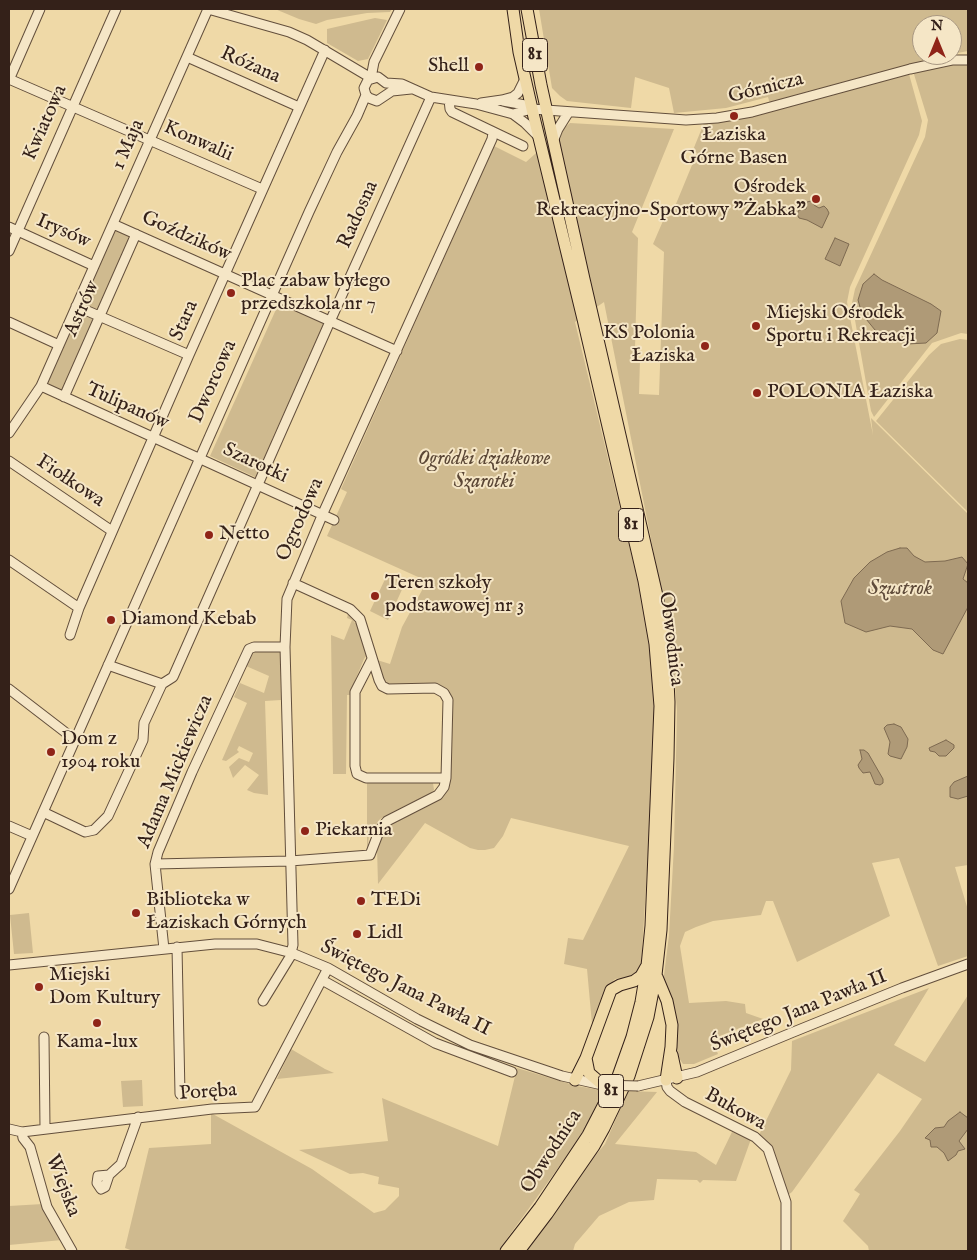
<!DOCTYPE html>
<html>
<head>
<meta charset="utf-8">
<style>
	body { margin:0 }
	#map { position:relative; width:977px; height:1260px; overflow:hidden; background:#efd9a7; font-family:"IM FELL English",serif }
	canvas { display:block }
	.frame { position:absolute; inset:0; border:10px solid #342119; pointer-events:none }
	.north { position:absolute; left:912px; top:15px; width:50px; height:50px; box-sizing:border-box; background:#f5e6c6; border:1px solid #a89781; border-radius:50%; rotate:0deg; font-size:14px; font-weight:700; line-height:20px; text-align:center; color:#342119 }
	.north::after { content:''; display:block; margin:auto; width:18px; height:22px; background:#8f2418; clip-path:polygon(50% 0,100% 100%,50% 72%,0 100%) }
</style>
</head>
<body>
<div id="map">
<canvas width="977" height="1260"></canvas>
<div class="frame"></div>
<div class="north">N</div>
</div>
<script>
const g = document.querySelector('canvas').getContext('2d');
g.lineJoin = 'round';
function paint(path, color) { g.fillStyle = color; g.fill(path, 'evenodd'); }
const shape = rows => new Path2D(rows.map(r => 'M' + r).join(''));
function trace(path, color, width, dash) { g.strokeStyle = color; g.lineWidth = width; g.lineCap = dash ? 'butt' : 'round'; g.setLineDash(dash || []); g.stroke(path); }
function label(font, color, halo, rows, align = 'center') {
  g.font = font + ' "IM FELL English",serif'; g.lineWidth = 4; g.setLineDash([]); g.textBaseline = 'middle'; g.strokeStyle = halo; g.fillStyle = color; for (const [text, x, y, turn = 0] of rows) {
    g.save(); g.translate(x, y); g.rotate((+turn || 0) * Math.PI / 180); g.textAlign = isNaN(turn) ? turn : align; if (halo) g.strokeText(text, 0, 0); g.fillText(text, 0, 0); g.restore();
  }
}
const green = shape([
	[275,9,392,9,390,12,367,13,327,20,316,24,299,19],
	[539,9,968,9,968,51,952,54,952,25,922,25,922,55,949,55,770,104,768,97,726,108,674,113,669,88,635,77,631,108,567,101,560,96,552,88],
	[375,18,387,20,368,59,358,61,327,43,327,29],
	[968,58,968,334,961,333,932,343,874,417,871,411,852,303,855,289,925,137,928,120,913,71],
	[909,74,922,121,919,135,850,287,847,302,873,435,871,418,968,514,968,741,967,741,968,742,968,865,955,867,968,910,968,956,938,966,899,858,872,863,890,916,797,962,773,901,766,901,761,915,713,921,696,927,685,932,680,946,689,1003,726,1001,745,1004,746,1013,763,1019,712,1039,718,1054,694,1064,683,1064,675,1052,663,983,669,935,674,846,677,711,672,645,604,302,575,322,643,603,654,678,654,756,641,968,636,974,631,977,615,979,607,988,592,1024,587,969,564,964,568,938,583,940,629,846,511,818,503,836,494,848,485,850,478,850,470,848,425,823,378,884,377,848,382,832,389,824,443,797,450,782,452,699,445,688,386,686,382,680,377,660,390,664,402,627,427,581,327,536,347,492,341,489,494,146,526,162,570,123,674,129,632,232,638,238,635,348,640,359,639,394,659,395,664,252,653,244,666,214,671,216,697,153,693,150,704,123,754,113],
	[114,230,131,237,98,310,82,303],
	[281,304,324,323,325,325,298,388,294,391,272,439,273,443,257,478,210,456,278,305],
	[80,310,96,318,63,391,47,384],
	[960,339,968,340,968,512,876,421,929,355,941,344],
	[387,575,405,583,388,620,370,611],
	[348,614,355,623,357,623,367,655,364,659,351,690,351,695,347,695,346,774,333,774,331,635,344,640,352,620,347,618],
	[280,651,281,700,265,701,268,795,254,793,247,790,259,775,245,765,233,778,229,767,239,758,249,762,253,753,239,746,237,750,239,752,226,761,222,760,247,703,234,697,240,683,264,693,269,676,246,666,252,652],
	[430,780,433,783,434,790,431,793,380,819,369,835,367,854,367,782],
	[29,913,33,953,14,954,10,915],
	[929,988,894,1045,925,1062,968,995,968,1251,869,1251,868,1246,843,1221,860,1194,854,1190,900,1131,922,1099,878,1073,792,1192,788,1195,759,1135,791,1070,792,1041],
	[291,1049,325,1069,334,1073,277,1079],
	[517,1068,577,1086,606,1091,577,1142,498,1251,133,1251,125,1248,149,1148,211,1144,211,1113,312,1169,374,1213,385,1210,399,1196,399,1188,378,1184,379,1177,363,1173,350,1174,299,1150,388,1141,382,1098,498,1146],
	[142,1080,143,1106,123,1107,121,1081],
	[628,1091,657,1092,615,1144,696,1152,716,1165,732,1132,751,1139,736,1181,703,1180,700,1183,697,1180,657,1179,654,1200,629,1202,599,1216,575,1244,573,1251,525,1251,584,1169,605,1144],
	[43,1204,62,1240,9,1245,9,1206]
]);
const water = shape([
	[811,201,814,205,819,208,824,206,827,209,829,213,822,228,807,220,799,218,797,214,799,210,806,209,807,202,811,201],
	[835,238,849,244,840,266,825,259,835,238],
	[874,274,882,280,931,304,941,311,937,333,926,343,907,344,889,339,875,330,862,314,858,300,863,284,874,274],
	[900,548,907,548,914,556,925,562,945,561,962,557,968,564,963,579,968,583,968,607,943,654,933,650,912,629,890,626,866,632,845,623,841,601,854,578,870,562,887,552,900,548],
	[894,724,901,727,908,739,907,747,901,759,890,756,888,754,890,742,884,728,887,725,894,724],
	[946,740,954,745,954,748,946,756,939,756,935,752,930,751,929,748,946,740],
	[860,750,864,750,868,753,883,779,883,783,880,785,875,784,870,772,863,773,859,768,858,765,862,759,860,750],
	[968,776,968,796,958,799,950,797,950,787,954,782,968,776],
	[960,1112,968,1118,968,1129,959,1141,965,1149,958,1151,956,1155,948,1161,944,1153,937,1147,931,1147,930,1140,925,1138,935,1128,944,1127,948,1121,960,1112]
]);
const minor = shape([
	[187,57,299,107],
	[9,79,262,189],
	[9,80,40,9],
	[411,89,392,91,377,101,369,98,366,95,364,88,368,80,378,77,386,83,402,84,431,97,476,104,513,114,525,123,538,136],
	[449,100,450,109,452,112,523,146],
	[503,101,525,105,532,109],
	[481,103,502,100,513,97,518,93,525,79],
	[513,114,532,109,686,120,717,118,752,112,910,69,952,60,968,60],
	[554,139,558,129,568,113],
	[113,224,397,351],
	[9,227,94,266],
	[9,251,116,9],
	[76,306,189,355],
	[9,322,59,345],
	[41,386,334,520],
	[64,397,136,234],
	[9,433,41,386,208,9,289,32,307,40,371,78,374,62,400,9],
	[9,461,112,531],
	[9,560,79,608],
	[70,635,79,608,189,355,325,50],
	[372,659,355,692,355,766,357,774,366,778,446,778],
	[108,665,162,684],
	[9,689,74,739],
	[43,812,85,832,94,830,108,816,143,740,144,723,162,684,173,677,328,326,431,97],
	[9,826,32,836],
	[155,864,290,861,370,855,380,829,387,821,438,795,444,787,446,778,448,700,444,693,435,688,388,689,382,686,379,680,360,619,350,609,293,583],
	[9,889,309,212,337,152,357,116,366,95],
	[177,947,180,1094],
	[164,949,155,864,158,852,192,772,249,649,254,647,285,647],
	[9,965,215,944,257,944,292,953,328,968,417,1019,470,1045,562,1076,602,1085],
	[322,980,435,1043,512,1072],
	[263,1001,290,957,293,945,285,647,287,599,324,511,492,139,493,133],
	[44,1037,45,1128],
	[666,1080,667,1087,670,1091,685,1102,755,1137,768,1149,786,1202,786,1251],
	[638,1086,697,1072,791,1033,902,988,968,964],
	[9,1129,22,1132,212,1109,255,1107,328,968],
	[22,1132,23,1138,30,1147,47,1207,72,1251],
	[109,1175,105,1187,101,1189,97,1183,98,1176,109,1175,121,1164,138,1117]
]);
const major = shape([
	[657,977,667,1001,672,1025,671,1047,666,1080],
	[672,1055,677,1078],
	[586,1058,589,1073,603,1085],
	[575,1080,586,1058,611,990,620,985,634,981,641,976,646,967],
	[506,1251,540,1207,588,1135,617,1079,632,1037,641,1002,647,966,651,926,660,706,655,644,644,581,583,319,532,109,519,52,513,9],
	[519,1251,547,1214,594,1146,604,1128,629,1076,648,1017,656,975,661,930,668,758,669,702,667,660,658,600,584,279,541,85,527,9]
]);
const minorBridge = shape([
	[603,1085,638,1086]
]);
const markers = [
	[479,67,5,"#8f2418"],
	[734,116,5,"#8f2418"],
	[816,199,5,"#8f2418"],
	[231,293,5,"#8f2418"],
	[756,326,5,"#8f2418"],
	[705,346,5,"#8f2418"],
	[757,393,5,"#8f2418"],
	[209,535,5,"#8f2418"],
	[375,596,5,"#8f2418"],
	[111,620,5,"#8f2418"],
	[51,752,5,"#8f2418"],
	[305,831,5,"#8f2418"],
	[361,901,5,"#8f2418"],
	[136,913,5,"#8f2418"],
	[357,934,5,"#8f2418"],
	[39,987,5,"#8f2418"],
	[97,1023,5,"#8f2418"]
];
const shields = [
	[535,55,25],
	[631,525,25],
	[611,1091,25]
];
const shieldNames = [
	["81",535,55],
	["81",631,525],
	["81",611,1091]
];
const streetNames = [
	["Różana",250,66,24],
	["Górnicza",766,89,-14],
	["Kwiatowa",46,123,-66],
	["Konwalii",198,142,24],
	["1 Maja",129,145,-66],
	["Radosna",359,215,-66],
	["Irysów",63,232,24],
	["Goździków",186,237,24],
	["Astrów",83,309,-66],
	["Stara",185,321,-66],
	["Dworcowa",214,382,-66],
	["Tulipanów",127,407,24],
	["Szarotki",255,464,25],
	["Fiołkowa",70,482,34],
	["Ogrodowa",301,520,-66],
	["Obwodnica",670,639,83],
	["Adama Mickiewicza",176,772,-67],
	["Świętego Jana Pawła II",405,989,27],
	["Świętego Jana Pawła II",799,1012,-22],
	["Poręba",208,1093,-4],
	["Bukowa",735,1110,29],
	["Obwodnica",552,1152,-57],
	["Wiejska",62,1186,69]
];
const poiNames = [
	["Shell",469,67,"right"],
	["Łaziska",734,136,"center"],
	["Górne Basen",734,159,"center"],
	["Ośrodek",806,188,"right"],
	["Rekreacyjno-Sportowy \"Żabka\"",806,211,"right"],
	["Plac zabaw byłego",241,282],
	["przedszkola nr 7",241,305],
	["Miejski Ośrodek",766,314],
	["Sportu i Rekreacji",766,337],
	["KS Polonia",695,334,"right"],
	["Łaziska",695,357,"right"],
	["POLONIA Łaziska",767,393],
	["Netto",219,535],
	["Teren szkoły",385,584],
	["podstawowej nr 3",385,607],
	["Diamond Kebab",121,620],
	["Dom z",61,740],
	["1904 roku",61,763],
	["Piekarnia",315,831],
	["Biblioteka w",146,901],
	["Łaziskach Górnych",146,924],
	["TEDi",371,901],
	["Lidl",367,934],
	["Miejski",49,976],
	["Dom Kultury",49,999],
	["Kama-lux",97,1043,"center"]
];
const parkNames = [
	["Ogródki działkowe",484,460],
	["Szarotki",484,483]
];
const waterNames = [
	["Szustrok",900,590]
];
paint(green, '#cfba8f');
paint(water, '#af9a77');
trace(water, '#7e6a51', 1);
trace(minor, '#634f3c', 11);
trace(major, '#342119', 13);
trace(minor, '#f5e6c6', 9);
trace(major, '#efd9a7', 11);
trace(minorBridge, '#634f3c', 11, []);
trace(minorBridge, '#f5e6c6', 9);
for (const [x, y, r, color] of markers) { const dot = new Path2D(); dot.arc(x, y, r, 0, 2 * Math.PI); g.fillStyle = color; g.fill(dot); trace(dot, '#f5e6c6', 2); }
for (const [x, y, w] of shields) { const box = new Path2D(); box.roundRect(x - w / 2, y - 16.5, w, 33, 4); g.fillStyle = '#f5e6c6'; g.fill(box); trace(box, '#342119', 1); }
label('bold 19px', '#342119', null, shieldNames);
label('20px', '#342119', '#f5e6c6', streetNames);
label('20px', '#342119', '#f5e6c6', poiNames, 'left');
label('italic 20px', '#5b4736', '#f5e6c6', parkNames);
label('italic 21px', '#5f4b3a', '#f5e6c6', waterNames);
</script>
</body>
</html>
